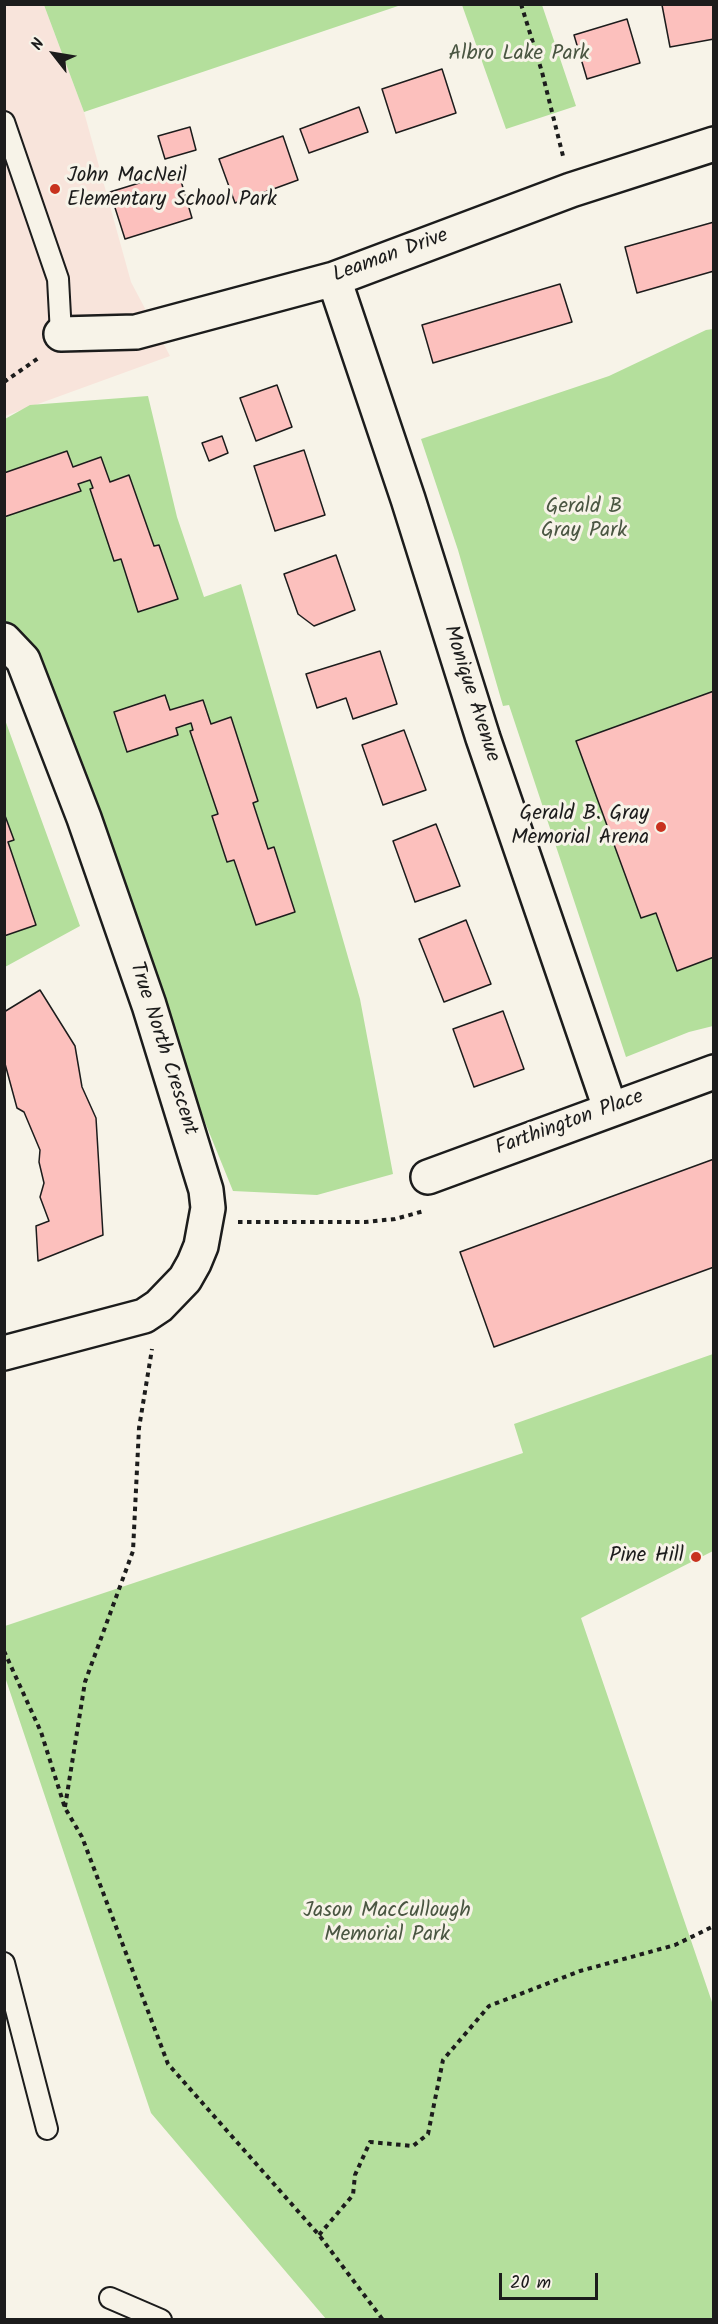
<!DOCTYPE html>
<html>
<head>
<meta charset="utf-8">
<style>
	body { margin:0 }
	#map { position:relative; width:718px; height:2324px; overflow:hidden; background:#f7f3e8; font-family:Kalam,sans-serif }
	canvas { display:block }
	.frame { position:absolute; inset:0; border:6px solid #1c1c1c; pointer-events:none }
	.north { position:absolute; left:24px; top:24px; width:60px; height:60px; -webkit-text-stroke:4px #f7f3e8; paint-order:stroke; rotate:301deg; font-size:16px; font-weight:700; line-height:24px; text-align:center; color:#1c1c1c }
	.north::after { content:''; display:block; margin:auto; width:21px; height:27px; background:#1c1c1c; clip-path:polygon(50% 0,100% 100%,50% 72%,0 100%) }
	.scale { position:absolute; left:499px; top:2273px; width:99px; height:27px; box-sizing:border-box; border:3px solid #1c1c1c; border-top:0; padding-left:8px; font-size:18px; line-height:21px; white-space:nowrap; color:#1c1c1c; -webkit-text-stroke:4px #f7f3e8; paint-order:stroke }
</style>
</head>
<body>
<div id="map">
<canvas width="718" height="2324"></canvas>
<div class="frame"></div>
<div class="north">N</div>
<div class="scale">20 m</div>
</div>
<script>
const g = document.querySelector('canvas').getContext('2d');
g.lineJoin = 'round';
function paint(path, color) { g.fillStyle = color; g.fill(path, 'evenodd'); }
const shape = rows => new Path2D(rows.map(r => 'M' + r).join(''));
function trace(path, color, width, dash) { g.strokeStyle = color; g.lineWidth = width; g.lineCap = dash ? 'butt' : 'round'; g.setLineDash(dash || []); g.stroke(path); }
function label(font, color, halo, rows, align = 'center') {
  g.font = font + ' Kalam,sans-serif'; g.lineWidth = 6; g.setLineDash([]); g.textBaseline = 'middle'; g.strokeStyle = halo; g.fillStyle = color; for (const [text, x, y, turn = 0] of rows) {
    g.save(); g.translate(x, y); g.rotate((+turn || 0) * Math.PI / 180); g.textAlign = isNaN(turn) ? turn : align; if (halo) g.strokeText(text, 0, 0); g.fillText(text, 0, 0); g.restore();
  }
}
const built = shape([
	[5,5,44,5,84,112,131,282,170,356,5,416]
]);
const green = shape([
	[44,5,44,4,401,5,84,112],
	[462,5,542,5,576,106,506,129],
	[713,329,713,1026,689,1032,626,1057,509,705,503,706,458,550,421,439,609,376,706,330],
	[148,396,177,517,204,597,241,584,360,999,393,1174,317,1195,233,1191,5,631,5,419,30,405],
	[4,717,80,926,5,967,4,967],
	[713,1354,713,1551,581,1618,713,2005,713,2319,326,2319,151,2113,5,1677,5,1626,523,1453,514,1424]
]);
const building = shape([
	[714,4,714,39,670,47,662,5,714,4],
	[627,19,640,63,587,79,574,35,627,19],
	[442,69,456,113,396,133,382,89,442,69],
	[359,107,368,132,309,153,300,129,359,107],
	[190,127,196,150,165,159,158,136,190,127],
	[283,136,298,180,235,203,219,159,283,136],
	[178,171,192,218,125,239,110,192,178,171],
	[714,222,714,271,637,293,625,247,714,222],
	[560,284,572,322,433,363,422,325,560,284],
	[277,385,292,427,256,441,240,398,277,385],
	[222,436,228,453,209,461,202,443,222,436],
	[304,450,325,515,275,531,254,466,304,450],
	[67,451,73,467,101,457,110,482,129,475,154,546,159,545,178,599,138,612,121,559,114,561,90,489,93,488,90,480,78,484,81,491,4,517,4,473,67,451],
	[336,555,355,610,314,626,298,614,284,574,336,555],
	[380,651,397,704,353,719,346,698,317,708,306,674,380,651],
	[714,691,714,957,677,971,656,913,641,918,576,741,714,691],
	[165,695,170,710,203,700,211,724,231,717,258,801,253,803,268,849,274,847,295,912,256,925,234,860,227,862,212,816,218,814,190,731,193,730,191,723,176,728,178,735,127,752,114,712,165,695],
	[404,730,426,790,383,805,362,745,404,730],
	[4,813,14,840,8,842,36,925,4,936,4,813],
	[436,824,460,886,415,902,393,841,436,824],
	[466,920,491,984,444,1002,419,939,466,920],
	[40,990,75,1046,82,1087,96,1118,103,1235,38,1261,36,1226,49,1221,40,1197,44,1183,39,1162,40,1150,24,1112,17,1108,4,1060,4,1012,40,990],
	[503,1011,524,1069,474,1087,453,1029,503,1011],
	[714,1159,714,1267,494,1347,460,1252,714,1159]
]);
const path = shape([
	[521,4,542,72,564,160],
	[4,382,40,357],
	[238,1222,365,1222,395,1219,424,1211],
	[4,1651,41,1732,65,1808,82,1837,168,2064,319,2235,383,2320],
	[65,1807,85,1682,133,1551,139,1428,152,1349],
	[319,2235,353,2195,355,2175,370,2142,413,2146,428,2134,443,2060,489,2006,580,1971,675,1945,714,1926]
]);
const service = shape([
	[4,122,58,279,61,334],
	[4,1963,47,2129],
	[110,2298,161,2320]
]);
const minor = shape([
	[334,279,408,499,483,738,610,1108],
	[61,334,136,332,334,279,571,190,714,144],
	[4,640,23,660,84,818,149,1005,206,1190,208,1208,201,1246,194,1263,185,1279,159,1306,144,1316,4,1353],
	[428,1177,714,1072]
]);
const markers = [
	[55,189,6,"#c8321e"],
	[661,827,6,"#c8321e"],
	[696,1557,6,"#c8321e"]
];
const parkNames = [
	["Albro Lake Park",519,55],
	["Gerald B",584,508],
	["Gray Park",584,532],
	["Jason MacCullough",387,1912],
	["Memorial Park",387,1936]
];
const poiNames = [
	["John MacNeil",67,177,"left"],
	["Elementary School Park",67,201,"left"],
	["Gerald B. Gray",649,815],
	["Memorial Arena",649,839],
	["Pine Hill",684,1557]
];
const streetNames = [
	["Leaman Drive",391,257,-20],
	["Monique Avenue",470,694,72],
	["True North Crescent",162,1049,72],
	["Farthington Place",570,1124,-20]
];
paint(built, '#f8e4db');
paint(green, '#b4df9c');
paint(building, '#fcc0bd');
trace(building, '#1c1c1c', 1.5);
trace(service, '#1c1c1c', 24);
trace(minor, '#1c1c1c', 38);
trace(path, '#1c1c1c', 4, [4.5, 4.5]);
trace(service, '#f7f3e8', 20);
trace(minor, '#f7f3e8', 33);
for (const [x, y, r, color] of markers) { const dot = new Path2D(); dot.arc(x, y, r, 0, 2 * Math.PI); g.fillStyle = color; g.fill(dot); trace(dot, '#f7f3e8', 2); }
label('21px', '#4a5642', '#f7f3e8', parkNames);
label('21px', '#1c1c1c', '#f7f3e8', poiNames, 'right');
label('21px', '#1c1c1c', '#f7f3e8', streetNames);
</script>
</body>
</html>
